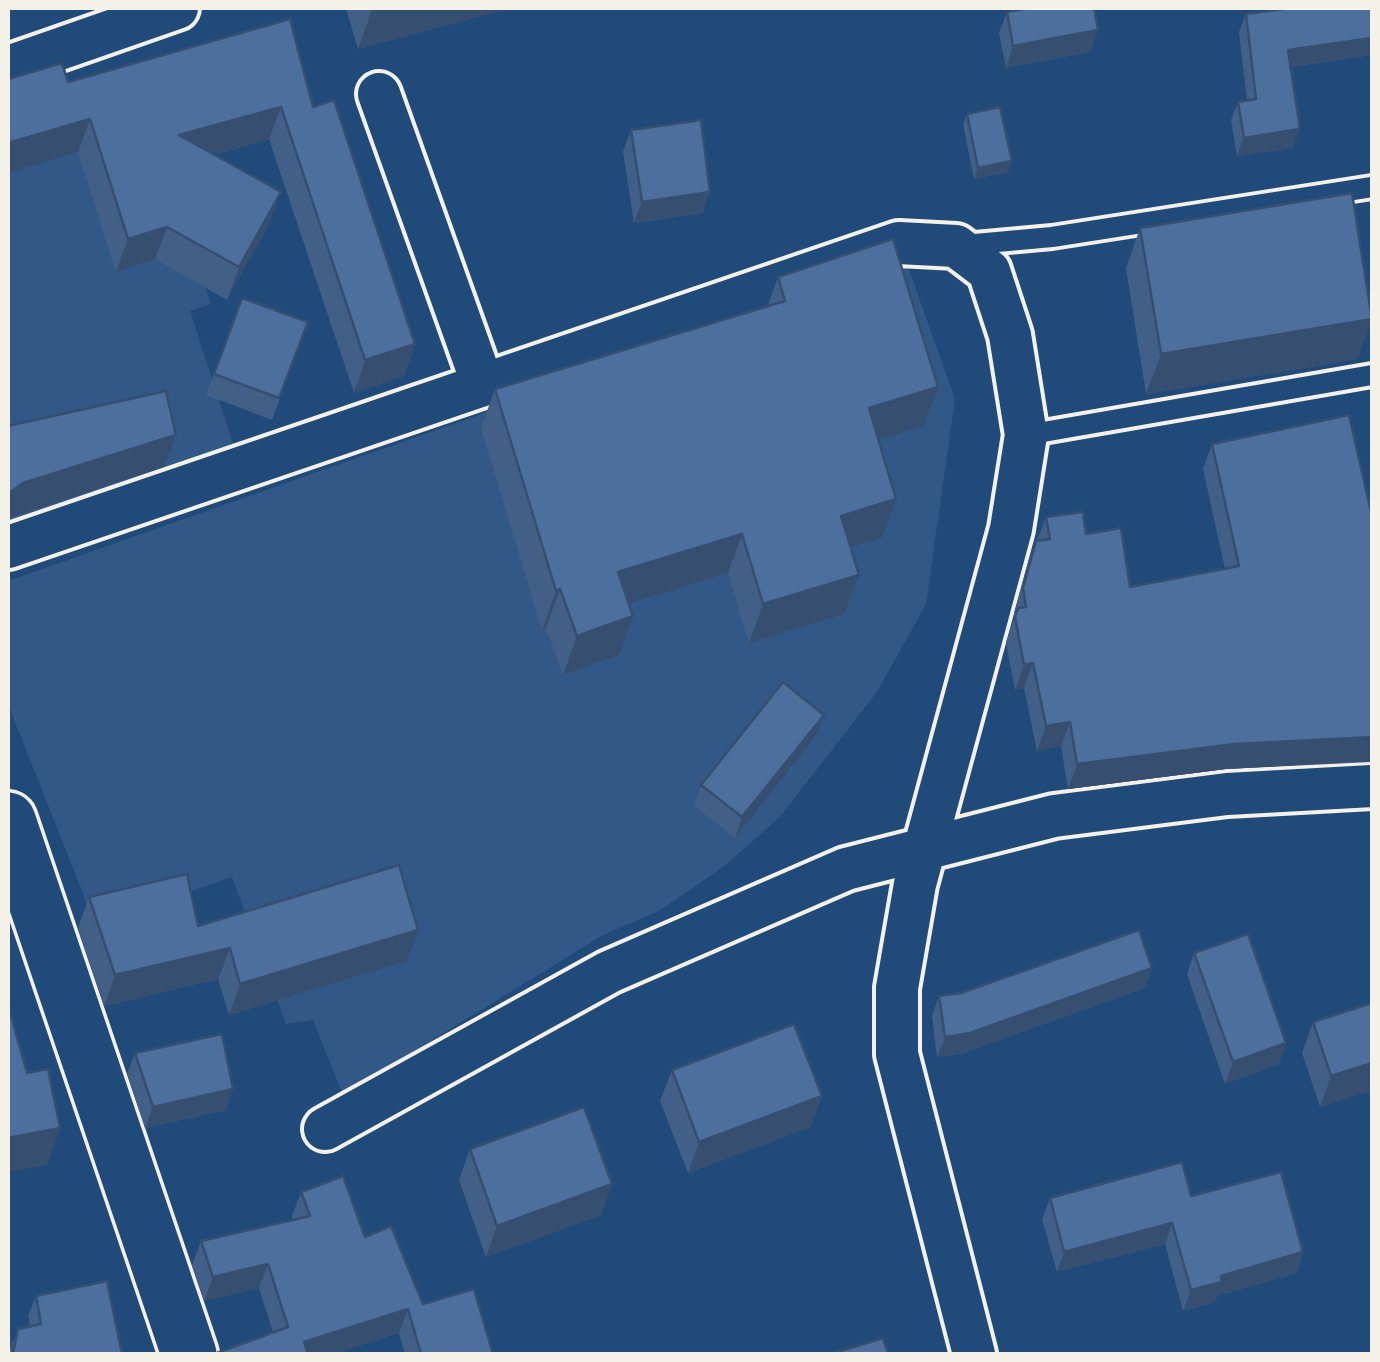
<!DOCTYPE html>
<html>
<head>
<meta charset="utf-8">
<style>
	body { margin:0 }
	#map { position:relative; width:1380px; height:1362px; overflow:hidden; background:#1f4a7a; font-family:"Balsamiq Sans",sans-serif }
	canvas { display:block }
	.frame { position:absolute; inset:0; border:10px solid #f4f1e8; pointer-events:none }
</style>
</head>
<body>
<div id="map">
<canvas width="1380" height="1362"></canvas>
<div class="frame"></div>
</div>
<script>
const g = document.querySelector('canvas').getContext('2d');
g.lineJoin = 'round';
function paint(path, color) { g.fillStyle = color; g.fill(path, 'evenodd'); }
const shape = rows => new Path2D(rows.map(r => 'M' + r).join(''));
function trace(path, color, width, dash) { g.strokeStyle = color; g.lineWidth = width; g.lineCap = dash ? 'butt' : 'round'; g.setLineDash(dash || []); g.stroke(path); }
const built = shape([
	[133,67,211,304,190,311,235,450,8,525,8,108],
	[907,264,955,399,926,604,877,692,779,818,722,868,659,911,603,935,343,1095,313,1020,286,1024,232,877,95,924,8,704,8,581]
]);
const lane = shape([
	[964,245,1052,237,1372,187],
	[1026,435,1372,375]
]);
const street = shape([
	[8,67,177,8],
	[379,94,483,385],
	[8,547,899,243,956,246,989,271,1010,335,1026,435,1011,529,915,884,897,988,897,1054,974,1354],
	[325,1129,609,972,846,869,1054,816,1227,794,1372,786]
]);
const secondary = shape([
	[8,820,189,1354]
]);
const wall = shape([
	[346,8,511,8,358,49],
	[1284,8,1372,8,1372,55,1290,67,1293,148,1237,156,1231,120,1238,102,1247,101,1239,32,1246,14,1284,9],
	[1007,12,1090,52,1006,68,999,33],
	[68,82,313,107,415,344,404,376,354,393,269,139,214,155,269,224,227,300,155,259,116,272,78,152],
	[967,114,1008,172,974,179,963,124],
	[631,130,703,213,634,223,623,151],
	[1140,228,1358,359,1146,394,1126,268],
	[778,277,938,387,924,426,878,440,882,538,850,548,859,575,844,614,749,643,728,573,629,603,619,655,563,675,546,628,542,630,481,428,495,389,767,307],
	[242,298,308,322,272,420,206,395],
	[1212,444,1372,516,1372,762,1226,769,1068,789,1061,746,1037,751,1024,688,1015,690,1006,642,1015,616,1014,613,1027,566,1046,517,1086,534,1130,587,1225,569,1203,469],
	[816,736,735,838,694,806,701,785],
	[89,897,198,926,407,961,229,1015,218,979,104,1006,78,928],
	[1194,953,1286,1043,1279,1064,1225,1084,1187,974],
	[1145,988,963,1053,937,1057,932,1016,939,996],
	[1372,1003,1372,1090,1320,1107,1302,1053,1313,1022],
	[135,1053,226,1110,145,1128,127,1074],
	[672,1070,822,1096,810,1127,688,1173,660,1101],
	[470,1149,601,1215,486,1257,459,1180],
	[301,1192,365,1237,423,1304,493,1354,405,1354,399,1333,333,1354,217,1354,273,1332,259,1288,204,1301,192,1265,201,1241,293,1220,292,1216],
	[1191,1196,1303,1252,1296,1273,1217,1296,1215,1302,1183,1311,1165,1244,1057,1272,1042,1219,1050,1198],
	[36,1296,122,1354,8,1354,18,1329,30,1326,28,1316]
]);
const shadedWall = shape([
	[381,8,511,8,358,49,372,10],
	[1098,30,1090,52,1006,68,1013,46],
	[1372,38,1372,55,1281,68,1288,50],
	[281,107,269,139,167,168,179,135],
	[90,119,78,152,8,173,8,143],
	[1300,129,1293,148,1237,156,1244,138],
	[1012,161,1008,172,974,179,978,168],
	[281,192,269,224,227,300,239,267],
	[710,192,703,213,634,223,642,202],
	[167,227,155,259,116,272,128,239],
	[1372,319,1358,359,1146,394,1161,354],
	[415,344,404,376,354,393,365,360],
	[938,387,924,426,855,447,869,408],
	[176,435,164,467,8,518,8,494,23,483],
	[896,499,882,538,826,555,841,516],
	[742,534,728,573,604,611,618,572],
	[859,575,844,614,749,643,763,604],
	[560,589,546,628,542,630,556,591],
	[633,616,619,655,563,675,577,636],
	[1033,663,1024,688,1015,690,1024,665],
	[824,715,816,736,735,838,742,817],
	[1070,722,1061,746,1037,751,1046,726],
	[1372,737,1372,756,1371,761,1226,769,1068,789,1077,764,1235,744],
	[418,930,407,961,229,1015,240,984],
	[230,948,218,979,104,1006,115,975],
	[1152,968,1145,988,963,1053,937,1057,945,1037],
	[1286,1043,1279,1064,1225,1084,1233,1062],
	[1372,1063,1372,1090,1320,1107,1331,1076],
	[233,1089,226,1110,145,1128,153,1107],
	[822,1096,810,1127,688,1173,699,1142],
	[60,1128,47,1165,8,1172,8,1138],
	[612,1184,601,1215,486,1257,497,1226],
	[1172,1223,1165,1244,1057,1272,1064,1252],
	[1303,1252,1296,1273,1217,1296,1215,1302,1183,1311,1191,1290,1221,1276],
	[268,1264,259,1288,204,1301,213,1277],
	[408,1309,399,1333,333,1354,300,1354,304,1342]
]);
const building = shape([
	[1030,8,1094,8,1098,30,1013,46,1007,12,1030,8],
	[1291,8,1372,8,1372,38,1288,50,1300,129,1244,138,1238,102,1256,99,1246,14,1291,8],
	[290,19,313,107,334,100,415,344,365,360,281,107,179,135,281,192,239,267,167,227,128,239,90,119,8,143,8,79,62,63,68,82,290,19],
	[1000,107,1012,161,978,168,967,114,1000,107],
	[701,120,710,192,642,202,631,130,701,120],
	[1352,193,1372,319,1161,354,1140,228,1352,193],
	[893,239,938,387,869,408,896,499,841,516,859,575,763,604,742,534,618,572,633,616,577,636,560,589,556,591,495,389,785,301,778,277,893,239],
	[242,298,308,322,279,398,214,374,242,298],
	[166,391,176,435,23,483,8,494,8,426,166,391],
	[1349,415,1372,516,1372,737,1235,744,1077,764,1070,722,1046,726,1033,663,1024,665,1015,617,1018,608,1026,607,1023,588,1036,541,1050,539,1046,517,1083,512,1086,534,1121,528,1130,587,1239,566,1212,444,1349,415],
	[783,682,824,715,742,817,701,785,783,682],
	[399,865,418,930,240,984,230,948,115,975,89,897,187,874,198,926,399,865],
	[1139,930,1152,968,970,1033,945,1037,939,996,961,993,1139,930],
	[1248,934,1286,1043,1233,1062,1194,953,1248,934],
	[1372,1003,1372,1063,1331,1076,1313,1022,1372,1003],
	[8,1005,27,1073,48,1069,60,1128,8,1138,8,1005],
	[794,1024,822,1096,699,1142,672,1070,794,1024],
	[222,1034,233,1089,153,1107,135,1053,222,1034],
	[584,1107,612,1184,497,1226,470,1149,584,1107],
	[1182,1162,1191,1196,1281,1172,1303,1252,1221,1276,1222,1282,1191,1290,1172,1223,1064,1252,1050,1198,1182,1162],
	[343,1176,365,1237,391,1226,423,1304,474,1289,493,1354,421,1354,408,1309,304,1342,308,1354,218,1354,217,1353,288,1327,268,1264,213,1277,201,1241,310,1216,301,1192,343,1176],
	[107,1281,122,1354,8,1354,8,1332,13,1353,18,1329,41,1324,36,1296,107,1281],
	[883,1338,888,1354,831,1354,883,1338]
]);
paint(built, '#315887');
trace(lane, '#f4f1e8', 28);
trace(street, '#f4f1e8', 50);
trace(secondary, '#f4f1e8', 62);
trace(lane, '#1f4a7a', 20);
trace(street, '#1f4a7a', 42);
trace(secondary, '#1f4a7a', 55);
paint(wall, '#425f88');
paint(shadedWall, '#364e6f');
paint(building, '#4d6f9e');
trace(building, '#364e6f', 2.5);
</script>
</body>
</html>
